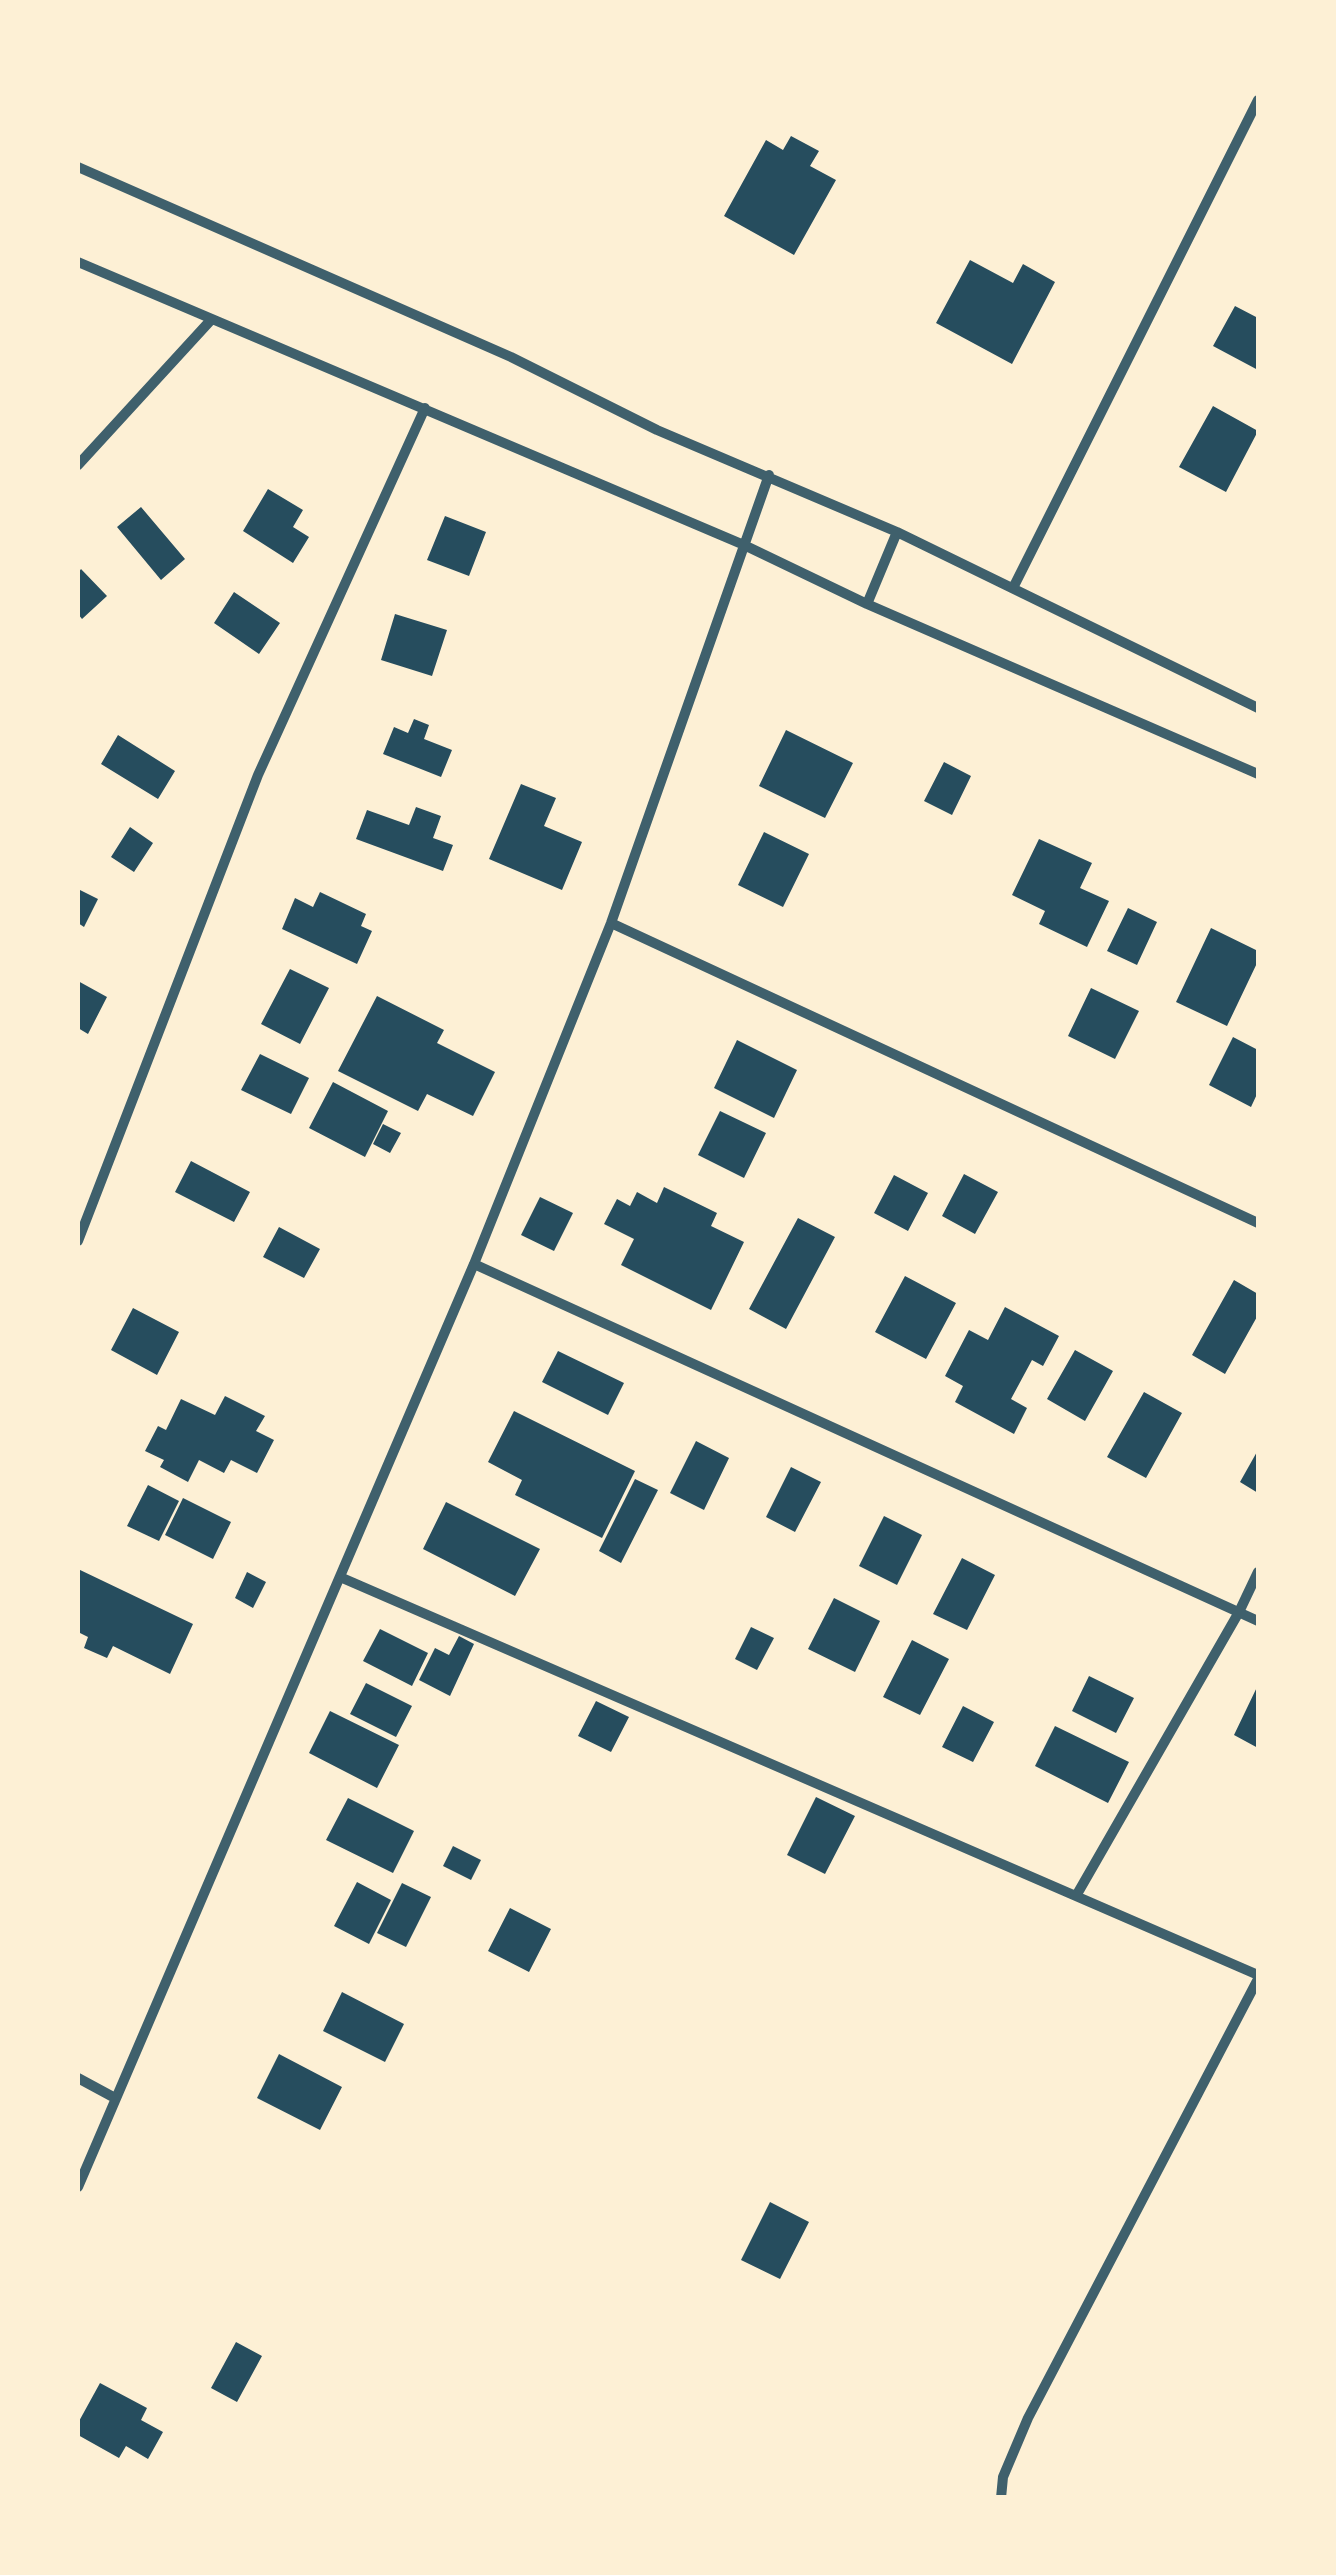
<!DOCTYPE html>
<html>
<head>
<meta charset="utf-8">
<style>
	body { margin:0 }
	#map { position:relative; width:1336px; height:2575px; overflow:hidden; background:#fdf0d5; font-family:"Open Sans",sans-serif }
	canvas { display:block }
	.frame { position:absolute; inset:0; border:80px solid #fdf0d5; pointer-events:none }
</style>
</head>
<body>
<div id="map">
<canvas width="1336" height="2575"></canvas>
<div class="frame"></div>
</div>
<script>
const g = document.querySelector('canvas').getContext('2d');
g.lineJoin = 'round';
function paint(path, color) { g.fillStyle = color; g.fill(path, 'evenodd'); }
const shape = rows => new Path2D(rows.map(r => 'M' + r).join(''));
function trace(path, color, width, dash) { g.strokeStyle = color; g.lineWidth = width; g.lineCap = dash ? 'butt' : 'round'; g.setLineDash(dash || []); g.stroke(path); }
const building = shape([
	[791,136,819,151,810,166,836,180,794,255,724,216,766,140,783,150],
	[970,260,1013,283,1023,264,1055,282,1012,364,936,323],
	[1235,306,1258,318,1258,370,1213,346],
	[1213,406,1258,431,1226,492,1179,467],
	[268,489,303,510,293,527,309,537,293,563,243,531],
	[141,507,185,559,161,580,117,527],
	[445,516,486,532,469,576,427,560],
	[81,569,107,596,82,619,78,614,78,573],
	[234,592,280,623,259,654,214,623],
	[395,614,447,630,432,676,381,660],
	[414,719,429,725,424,739,452,750,441,777,383,754,394,727,408,733],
	[786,730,853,763,825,818,759,786],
	[118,735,175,771,158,799,101,764],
	[944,762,971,776,952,815,924,801],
	[521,784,556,798,544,826,582,842,562,890,489,859],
	[416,807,441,816,433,838,453,845,443,871,356,839,367,810,409,825],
	[130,827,153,843,134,872,111,857],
	[764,832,809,854,783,907,738,885],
	[1039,839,1092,863,1080,888,1109,901,1087,947,1039,924,1045,911,1012,895],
	[78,889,98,899,84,927,78,923],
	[320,892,366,914,361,926,372,931,357,964,282,929,295,898,313,907],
	[1128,908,1157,922,1137,965,1107,951],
	[1211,928,1258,951,1258,961,1227,1026,1176,1002],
	[290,969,329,988,300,1044,261,1024],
	[78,981,107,997,88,1034,78,1028],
	[1091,988,1139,1011,1115,1059,1068,1036],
	[377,996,444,1030,437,1043,495,1072,473,1116,427,1094,418,1111,338,1071],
	[1233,1037,1258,1050,1258,1092,1251,1107,1209,1085],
	[737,1040,797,1070,774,1118,714,1088],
	[260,1054,309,1078,291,1114,241,1090],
	[333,1082,388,1111,365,1157,309,1128],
	[720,1111,766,1133,744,1178,698,1155],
	[383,1124,401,1133,390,1153,373,1144],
	[191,1161,250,1192,234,1222,175,1192],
	[964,1174,998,1192,975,1234,942,1216],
	[894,1175,928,1193,908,1231,874,1213],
	[664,1187,717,1213,711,1226,744,1242,711,1310,621,1265,634,1239,604,1224,617,1199,630,1206,637,1192,657,1203],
	[540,1197,573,1213,554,1251,521,1235],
	[798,1218,835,1237,786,1329,749,1309],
	[279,1227,320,1249,304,1278,263,1257],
	[905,1276,956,1303,926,1359,875,1332],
	[1234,1280,1258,1294,1258,1315,1225,1374,1192,1355],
	[1005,1307,1059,1336,1043,1366,1032,1360,1011,1399,1027,1408,1014,1434,955,1402,963,1386,945,1376,969,1330,988,1340],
	[133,1308,179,1332,157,1375,111,1350],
	[1075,1350,1113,1371,1085,1421,1047,1399],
	[558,1351,624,1383,608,1415,542,1382],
	[1144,1392,1182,1413,1146,1478,1107,1457],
	[225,1396,265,1416,256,1431,274,1440,257,1473,231,1460,224,1473,199,1460,188,1482,160,1467,164,1460,145,1451,158,1426,166,1430,181,1399,215,1415],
	[514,1411,635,1471,602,1538,515,1495,522,1480,488,1462],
	[696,1441,729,1458,704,1510,670,1493],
	[1258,1450,1258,1493,1240,1482],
	[791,1467,821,1482,795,1532,766,1517],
	[635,1479,658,1490,621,1563,599,1551],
	[148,1485,179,1501,159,1541,127,1526],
	[183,1498,231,1522,213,1559,165,1535],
	[446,1502,540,1549,515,1596,423,1549],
	[884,1516,922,1535,897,1585,859,1566],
	[962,1558,995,1575,967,1630,933,1614],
	[78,1569,193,1624,170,1674,113,1646,107,1658,84,1648,88,1637,78,1632],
	[247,1572,266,1582,253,1608,235,1598],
	[834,1598,880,1621,855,1672,808,1649],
	[751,1627,774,1638,757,1670,735,1659],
	[380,1629,428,1653,412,1686,363,1661],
	[459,1636,474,1644,450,1696,419,1680,435,1648,449,1655],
	[912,1640,949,1659,920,1715,883,1697],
	[1089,1676,1134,1698,1116,1733,1072,1711],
	[366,1683,412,1706,396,1737,350,1714],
	[1258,1685,1258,1748,1234,1735],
	[596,1701,629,1717,611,1752,578,1736],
	[963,1706,994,1722,973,1762,942,1747],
	[330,1711,399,1745,377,1788,309,1753],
	[1055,1726,1129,1762,1108,1803,1035,1766],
	[816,1797,855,1816,825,1874,787,1855],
	[348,1798,414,1831,393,1873,326,1840],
	[453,1846,481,1860,471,1880,443,1866],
	[357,1882,391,1900,369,1944,334,1926],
	[402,1883,431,1897,406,1947,377,1933],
	[510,1908,551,1929,529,1972,488,1951],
	[342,1992,404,2024,385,2062,323,2031],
	[279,2054,342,2087,320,2130,257,2098],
	[770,2202,809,2222,780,2279,741,2260],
	[236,2342,262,2356,237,2402,211,2388],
	[100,2383,147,2408,141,2420,163,2432,148,2459,126,2446,119,2458,78,2435,78,2423]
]);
const minor = shape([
	[78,167,511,357,657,430,897,532,1258,708],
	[78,262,744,545,867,604,1258,774],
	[78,465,210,321],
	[1013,588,1258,100],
	[867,604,897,532],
	[611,923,1258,1223],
	[78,1241,258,775,425,408],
	[474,1264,1258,1621],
	[340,1577,1258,1975],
	[1076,1896,1239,1612,1258,1572],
	[78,2078,115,2098],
	[78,2187,474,1264,611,923,769,475],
	[1001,2498,1003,2477,1028,2418,1258,1979]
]);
paint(building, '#264d5e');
trace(minor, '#3f606c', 10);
</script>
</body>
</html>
